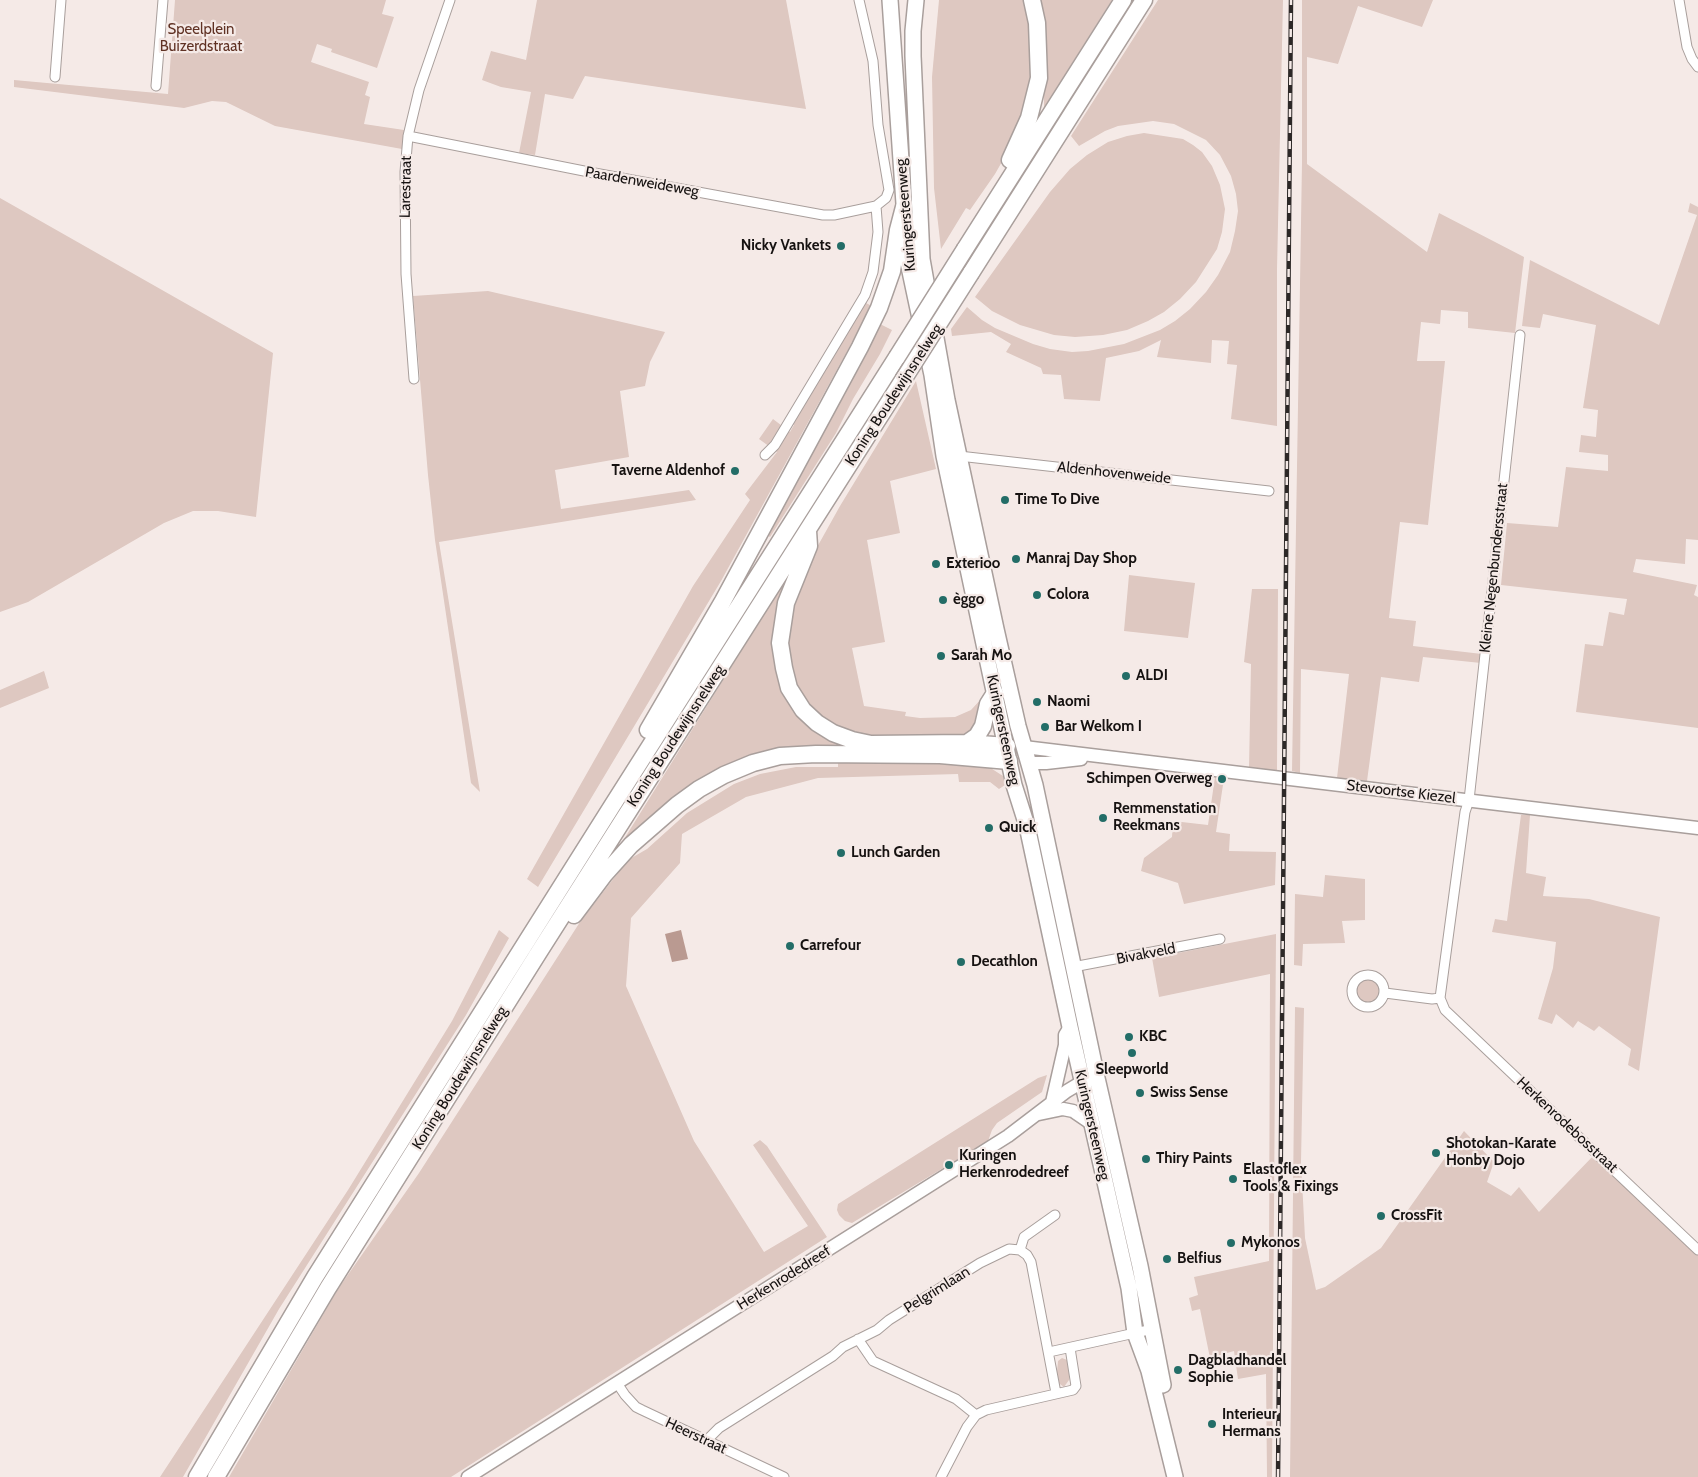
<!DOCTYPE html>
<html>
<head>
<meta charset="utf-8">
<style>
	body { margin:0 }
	canvas { display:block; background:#f5eae7 }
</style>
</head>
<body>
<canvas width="1698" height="1477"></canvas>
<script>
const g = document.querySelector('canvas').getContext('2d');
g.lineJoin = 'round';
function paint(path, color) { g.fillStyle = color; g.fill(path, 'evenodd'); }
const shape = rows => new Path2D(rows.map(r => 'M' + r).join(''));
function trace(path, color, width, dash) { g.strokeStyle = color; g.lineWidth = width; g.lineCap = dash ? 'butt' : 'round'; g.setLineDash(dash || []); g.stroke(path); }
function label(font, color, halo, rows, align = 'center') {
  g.font = font + ' Cabin,sans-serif'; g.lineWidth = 4.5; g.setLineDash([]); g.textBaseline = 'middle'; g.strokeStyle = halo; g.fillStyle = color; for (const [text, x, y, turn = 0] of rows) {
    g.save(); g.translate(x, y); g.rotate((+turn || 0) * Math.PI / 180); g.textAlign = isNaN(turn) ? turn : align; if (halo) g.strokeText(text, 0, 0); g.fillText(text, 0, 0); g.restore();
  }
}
const green = shape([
	[175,0,386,0,382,14,394,17,377,68,331,52,332,49,317,44,311,62,369,82,365,95,370,97,364,124,404,130,402,149,275,126,226,102,212,101,184,108,14,87,14,80,168,94],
	[537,0,786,0,806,109,585,76,573,99,545,94,535,155,519,153,531,92,501,87,482,80,491,51,526,60],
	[939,0,1023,0,1031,33,1031,75,1028,96,1012,144,995,174,970,210,966,208,941,249,934,188,932,77],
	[1037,0,1112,0,1044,108,1044,46],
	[1158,0,1283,0,1277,269,1277,426,1231,419,1237,365,1227,364,1229,341,1212,340,1211,363,1157,357,1161,340,1139,351,1106,358,1100,401,1064,399,1061,375,1043,374,1041,368,1006,352,1011,344,991,332,952,336,951,329,967,307,982,320,995,328,1033,344,1050,349,1072,352,1088,351,1124,344,1160,330,1175,321,1190,309,1206,292,1218,275,1230,252,1235,231,1238,211,1236,194,1231,176,1220,155,1206,140,1174,124,1153,121,1118,126,1105,131,1079,146,1071,136],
	[1302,0,1433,0,1422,27,1358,6,1338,64,1307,57,1307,164,1427,252,1439,213,1524,257,1515,333,1468,328,1468,312,1441,310,1440,324,1421,322,1417,361,1445,361,1428,525,1400,522,1389,618,1416,621,1413,646,1482,654,1481,663,1423,657,1419,682,1381,677,1367,781,1337,778,1349,674,1301,669,1300,773,1292,771,1302,162],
	[1144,133,1183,139,1193,145,1202,152,1212,166,1220,185,1225,209,1222,232,1217,249,1196,282,1180,299,1164,312,1148,321,1127,330,1103,335,1075,337,1054,335,1020,325,992,311,975,297,1050,192,1070,169,1087,155,1108,142,1127,136],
	[0,198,273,353,256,517,218,511,193,511,164,523,28,602,0,612],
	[1690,203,1698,207,1698,540,1686,539,1685,564,1636,559,1633,572,1697,585,1694,595,1698,597,1698,728,1576,712,1585,644,1603,646,1609,612,1624,615,1627,599,1501,585,1507,523,1558,527,1566,467,1608,471,1608,455,1579,452,1581,435,1596,437,1598,410,1583,408,1596,325,1543,314,1540,328,1522,326,1530,260,1659,325,1697,215,1688,212],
	[488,291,665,332,650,362,645,386,620,391,629,457,555,470,561,509,689,490,696,500,439,542,480,792,471,783,435,540,428,475,413,296],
	[858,299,870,305,862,324,721,581,538,887,527,879,693,586,750,500,745,494,777,452,759,439,773,419,790,432,794,425,786,420],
	[878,323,892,330,880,354,853,399,836,433,770,537,764,533],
	[916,381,936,469,890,481,900,533,867,540,885,642,852,648,864,706,906,712,905,716,920,718,955,717,971,710,982,698,983,704,970,736,903,740,854,733,822,719,808,705,797,687,786,645,792,604,811,558,840,506],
	[791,571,783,680,840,740,836,747,751,756,723,766,699,780,675,797,642,824,620,851,616,852],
	[1129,575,1195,583,1188,638,1124,631],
	[1252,589,1278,589,1277,771,1249,769,1251,664,1244,662],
	[44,671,49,688,0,708,0,690],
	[838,761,945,761,989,767,1003,776,1005,785,999,789,990,782,959,782,958,774,818,778,746,797,682,834,680,863,631,918,626,986,694,1141,764,1252,808,1226,753,1145,760,1140,767,1146,827,1237,451,1477,229,1477,338,1289,419,1173,580,922,628,860,647,849,687,813,734,784,760,774,796,767,838,767],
	[1215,777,1224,778,1216,832,1230,834,1229,851,1276,852,1275,885,1184,904,1178,883,1141,871,1144,858,1172,837,1173,821,1208,825],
	[1521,815,1530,815,1526,873,1546,877,1543,896,1589,899,1660,917,1639,1071,1628,1065,1631,1049,1599,1026,1594,1031,1578,1021,1573,1028,1556,1014,1552,1024,1538,1019,1553,968,1556,942,1492,932,1495,919,1507,921],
	[1325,875,1365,879,1365,920,1342,921,1345,943,1303,944,1302,966,1294,965,1295,894,1323,897],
	[499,930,509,938,466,1015,279,1309,183,1477,160,1477,348,1190,452,1021],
	[1276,934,1272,1477,1267,1477,1266,1374,1238,1379,1234,1351,1210,1358,1200,1309,1192,1311,1189,1298,1198,1295,1194,1277,1269,1261,1270,974,1159,997,1152,958],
	'1355 991a13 13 0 1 1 26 0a13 13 0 1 1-26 0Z',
	[1295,1007,1304,1008,1301,1162,1305,1238,1316,1290,1325,1287,1381,1248,1464,1131,1494,1162,1487,1182,1511,1196,1519,1187,1539,1212,1595,1154,1698,1253,1698,1477,1290,1477],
	[1047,1075,1042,1092,997,1123,992,1130,988,1141,852,1223,845,1221,839,1215,837,1210,838,1204,1038,1078],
	[1062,1358,1067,1360,1070,1374,1069,1380,1064,1387,1057,1382,1057,1372,1058,1361]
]);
const water = shape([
	[681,930,688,959,672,962,665,934]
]);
const minor = shape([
	[859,0,873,61,878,125,889,190,886,198,876,206],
	[1679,0,1687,47,1692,59,1698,67],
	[55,77,61,0],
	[156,86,163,0],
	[408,136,589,172,823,215,834,215,876,206],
	[1520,335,1469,800,1465,812,1440,998,1445,1010,1698,1250],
	[414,379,406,274,405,172,408,136,419,90,450,0],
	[765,455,775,445,865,295,873,272,878,232,876,206],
	[959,456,1269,491],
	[1073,967,1220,939],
	'1352 991a16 16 0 1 1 32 0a16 16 0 1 1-32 0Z',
	[1385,993,1432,999,1440,998],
	[1020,1250,1024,1237,1055,1215],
	[858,1339,873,1361,956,1399,976,1415],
	[1049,1352,1153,1329],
	[617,1383,625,1395,636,1407,642,1410,784,1477],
	[706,1441,719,1428,833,1356,843,1347,877,1330,889,1320,980,1263,1009,1249,1020,1250,1027,1255,1031,1262,1056,1393],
	[941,1477,967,1427,976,1415,986,1410,1073,1390,1076,1386,1070,1348]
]);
const secondary = shape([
	[1024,747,1698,828],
	[1029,763,1046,763,1081,759],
	[1052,1102,1065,1045,1065,1035,1070,1027],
	[1039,1114,1063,1109,1073,1111,1092,1124],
	[468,1477,1008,1136,1067,1091,1082,1082,1089,1080]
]);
const primary = shape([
	[890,0,908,262,932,375,944,456,1014,785,1027,826,1070,1027,1129,1288,1135,1333,1149,1371,1175,1477],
	[916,0,913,31,913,56,922,259,947,400,996,629,1018,726,1035,785,1097,1078,1140,1266,1163,1385]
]);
const motorway = shape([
	[1010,160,1029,118,1039,78,1037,23,1032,0],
	[965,249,1123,0],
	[971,273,1144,0],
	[808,531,809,546,786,603,780,643,784,668,789,688,803,710,817,723,833,733,852,740,871,744,967,743,1007,746],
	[648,730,723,601,860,347,879,308,892,271,898,230,904,207],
	[967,743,977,736,983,726,988,704,995,693],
	[574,915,604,875,631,845,677,805,699,789,724,775,753,763,780,756,816,754,940,755,1009,761],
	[197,1477,315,1277,612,806,897,357],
	[216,1477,328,1288,539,952,903,380]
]);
const rail = shape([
	[1278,1477,1291,0]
]);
const motorwayBridge = shape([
	[897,357,965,249],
	[903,380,971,273]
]);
const markers = [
	[841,246,5,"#236d67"],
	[735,471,5,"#236d67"],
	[1005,500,5,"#236d67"],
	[1016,559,5,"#236d67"],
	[936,564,5,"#236d67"],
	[1037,595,5,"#236d67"],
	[943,600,5,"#236d67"],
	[941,656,5,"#236d67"],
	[1126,676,5,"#236d67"],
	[1037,702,5,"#236d67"],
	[1045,727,5,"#236d67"],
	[1222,779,5,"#236d67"],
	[1103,818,5,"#236d67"],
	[989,828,5,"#236d67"],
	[841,853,5,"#236d67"],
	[790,946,5,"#236d67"],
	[961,962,5,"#236d67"],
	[1129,1037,5,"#236d67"],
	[1132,1053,5,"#236d67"],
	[1140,1093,5,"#236d67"],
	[1436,1153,5,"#236d67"],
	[1146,1159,5,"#236d67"],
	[949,1165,5,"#236d67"],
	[1233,1179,5,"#236d67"],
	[1381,1216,5,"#236d67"],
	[1231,1243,5,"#236d67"],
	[1167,1259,5,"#236d67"],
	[1178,1370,5,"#236d67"],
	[1212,1424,5,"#236d67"]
];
const parkNames = [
	["Speelplein",201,30],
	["Buizerdstraat",201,47]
];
const streetNames = [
	["Paardenweideweg",642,182,10],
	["Larestraat",406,187,-89],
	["Kuringersteenweg",906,215,-95],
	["Koning Boudewijnsnelweg",894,395,-57],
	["Aldenhovenweide",1114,473,6],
	["Kleine Negenbundersstraat",1494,568,-84],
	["Kuringersteenweg",1003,730,78],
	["Koning Boudewijnsnelweg",676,736,-57],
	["Stevoortse Kiezel",1401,792,7],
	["Bivakveld",1146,954,-11],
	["Koning Boudewijnsnelweg",460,1078,-58],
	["Kuringersteenweg",1092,1125,77],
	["Herkenrodebosstraat",1567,1125,43],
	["Herkenrodedreef",784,1278,-32],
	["Pelgrimlaan",937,1290,-32],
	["Heerstraat",696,1436,25]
];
const poiNames = [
	["Nicky Vankets",831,246,"right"],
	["Taverne Aldenhof",725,471,"right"],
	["Time To Dive",1015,500],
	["Manraj Day Shop",1026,559],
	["Exterioo",946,564],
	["Colora",1047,595],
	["èggo",953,600],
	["Sarah Mo",951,656],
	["ALDI",1136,676],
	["Naomi",1047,702],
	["Bar Welkom I",1055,727],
	["Schimpen Overweg",1212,779,"right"],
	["Remmenstation",1113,809],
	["Reekmans",1113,826],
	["Quick",999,828],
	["Lunch Garden",851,853],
	["Carrefour",800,946],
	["Decathlon",971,962],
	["KBC",1139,1037],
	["Sleepworld",1132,1070,"center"],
	["Swiss Sense",1150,1093],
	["Shotokan-Karate",1446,1144],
	["Honby Dojo",1446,1161],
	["Kuringen",959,1156],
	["Herkenrodedreef",959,1173],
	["Thiry Paints",1156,1159],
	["Elastoflex",1243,1170],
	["Tools & Fixings",1243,1187],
	["CrossFit",1391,1216],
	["Mykonos",1241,1243],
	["Belfius",1177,1259],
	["Dagbladhandel",1188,1361],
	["Sophie",1188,1378],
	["Interieur",1222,1415],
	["Hermans",1222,1432]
];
paint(green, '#dec8c1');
paint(water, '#ba9a91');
trace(minor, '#a99f9c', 11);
trace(secondary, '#a99f9c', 15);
trace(primary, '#a99f9c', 18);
trace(motorway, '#a99f9c', 19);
trace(minor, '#fff', 9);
trace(secondary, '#fff', 12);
trace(primary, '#fff', 15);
trace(motorway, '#fff', 16);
trace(rail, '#2d2827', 4.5);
trace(rail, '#f5eae7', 2.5, [8]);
trace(motorwayBridge, '#a99f9c', 19, []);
trace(motorwayBridge, '#fff', 16);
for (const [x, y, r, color] of markers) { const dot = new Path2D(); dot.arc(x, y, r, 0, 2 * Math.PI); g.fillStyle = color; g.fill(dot); trace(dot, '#f5eae7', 2); }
label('15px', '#603224', '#f5eae7', parkNames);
label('15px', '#161211', '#f5eae7', streetNames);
label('bold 15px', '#161211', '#f5eae7', poiNames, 'left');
</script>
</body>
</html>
